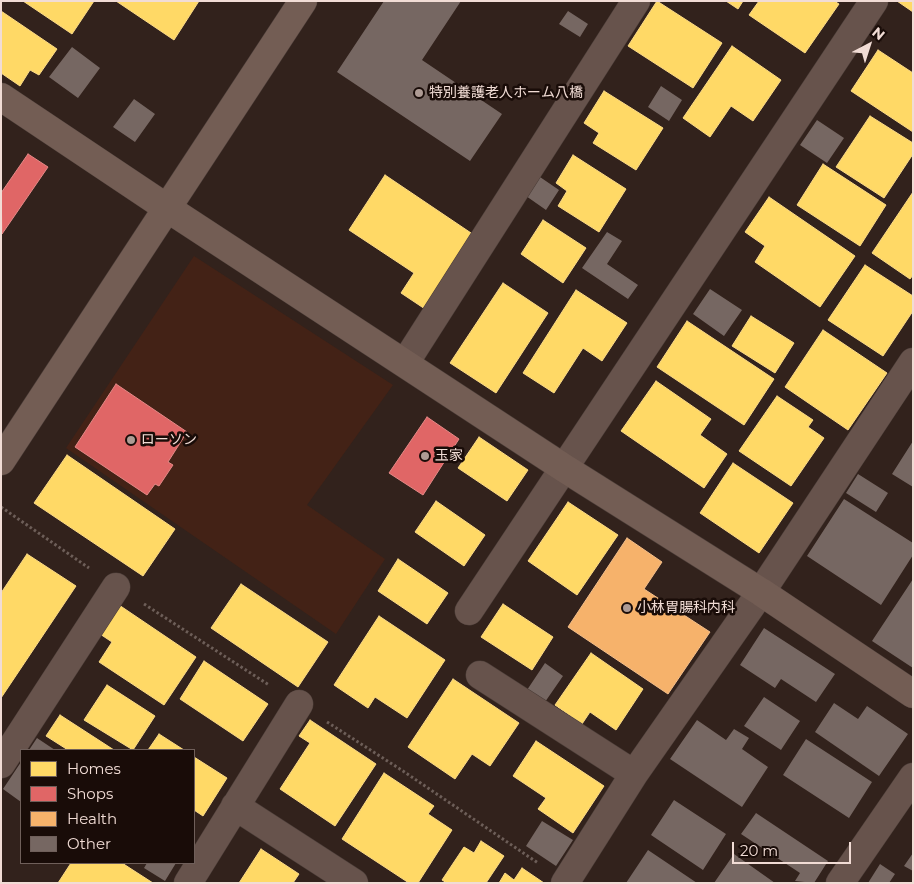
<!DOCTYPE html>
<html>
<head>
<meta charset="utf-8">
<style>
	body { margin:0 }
	#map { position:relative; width:914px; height:884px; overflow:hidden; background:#32221c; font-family:Montserrat,sans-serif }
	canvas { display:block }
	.frame { position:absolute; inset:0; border:2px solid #f1dcd5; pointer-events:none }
	.legend { position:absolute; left:20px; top:749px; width:175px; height:115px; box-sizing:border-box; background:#190c08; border:1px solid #6f5f5a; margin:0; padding:6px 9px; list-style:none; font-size:15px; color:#f1dcd5 }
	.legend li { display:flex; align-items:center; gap:10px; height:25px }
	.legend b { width:25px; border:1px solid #6f5f5a }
	.north { position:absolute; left:844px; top:20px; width:50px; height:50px; -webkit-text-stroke:4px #190c08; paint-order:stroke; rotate:40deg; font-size:14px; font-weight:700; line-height:20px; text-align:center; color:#f1dcd5 }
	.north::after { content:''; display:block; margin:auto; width:18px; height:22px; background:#f1dcd5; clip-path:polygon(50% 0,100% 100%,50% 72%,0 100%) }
	.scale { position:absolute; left:732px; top:842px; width:119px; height:22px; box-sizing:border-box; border:2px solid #f1dcd5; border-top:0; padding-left:6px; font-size:15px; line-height:18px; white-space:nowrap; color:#f1dcd5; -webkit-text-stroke:4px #190c08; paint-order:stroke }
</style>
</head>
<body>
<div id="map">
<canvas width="914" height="884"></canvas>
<div class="frame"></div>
<ul class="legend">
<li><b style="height:14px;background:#ffd966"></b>Homes</li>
<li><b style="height:14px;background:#e06666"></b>Shops</li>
<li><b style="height:14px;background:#f6b26b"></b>Health</li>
<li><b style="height:14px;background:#766762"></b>Other</li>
</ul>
<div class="north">N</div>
<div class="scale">20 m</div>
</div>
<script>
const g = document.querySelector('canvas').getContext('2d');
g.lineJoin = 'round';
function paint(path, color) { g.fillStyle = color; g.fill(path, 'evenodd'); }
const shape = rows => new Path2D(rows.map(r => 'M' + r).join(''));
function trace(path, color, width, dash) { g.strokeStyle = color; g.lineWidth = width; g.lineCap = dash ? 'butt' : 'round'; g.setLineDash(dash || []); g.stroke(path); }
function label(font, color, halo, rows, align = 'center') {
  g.font = font + ' Montserrat,"Noto Sans JP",sans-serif'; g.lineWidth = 5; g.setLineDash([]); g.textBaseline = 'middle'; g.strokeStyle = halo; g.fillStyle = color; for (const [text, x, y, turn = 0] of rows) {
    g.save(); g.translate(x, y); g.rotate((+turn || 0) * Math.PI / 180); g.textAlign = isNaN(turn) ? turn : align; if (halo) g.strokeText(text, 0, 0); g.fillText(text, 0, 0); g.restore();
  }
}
const built = shape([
	[194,256,393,385,307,505,385,559,336,634,66,448]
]);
const homes = shape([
	[23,1,94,1,72,34,23,1],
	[116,1,199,1,174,40,116,1],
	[657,1,722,43,693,88,628,46,657,1],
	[726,1,743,1,738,9,726,1],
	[759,1,834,1,839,4,805,53,749,15,759,1],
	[897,1,913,1,913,12,897,1],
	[1,11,57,49,39,75,30,70,20,86,1,73,1,11],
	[732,46,781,80,753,121,731,106,710,137,683,118,732,46],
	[878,50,913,73,913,132,851,91,878,50],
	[604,91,663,128,636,170,593,143,599,133,584,123,604,91],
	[870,116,913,143,913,154,884,198,836,167,870,116],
	[573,155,626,189,599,232,558,206,567,191,556,183,573,155],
	[823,164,886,205,860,246,797,205,823,164],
	[385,175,474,235,425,309,401,293,414,273,349,230,385,175],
	[913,192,913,275,910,279,872,253,913,192],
	[769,197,855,256,820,307,755,262,765,246,745,232,769,197],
	[543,220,586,248,563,283,521,254,543,220],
	[865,265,913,296,913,311,883,356,828,320,865,265],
	[503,283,548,313,496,393,450,363,503,283],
	[576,290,627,323,602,361,583,348,554,393,523,373,576,290],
	[751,316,794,343,775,373,732,346,751,316],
	[687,321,774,379,744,425,657,367,687,321],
	[823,330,887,373,848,430,785,387,823,330],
	[656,381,711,419,700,435,727,454,704,488,621,431,656,381],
	[777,396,813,420,808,427,824,438,791,486,739,451,777,396],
	[479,437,528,470,507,501,458,468,479,437],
	[67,455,175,529,143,576,34,503,67,455],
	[733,463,793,503,759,553,700,513,733,463],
	[436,501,485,535,464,566,415,532,436,501],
	[568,502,618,535,577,595,528,561,568,502],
	[27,554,76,586,1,698,1,593,27,554],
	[398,559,448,593,427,624,378,591,398,559],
	[241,584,328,642,298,687,211,628,241,584],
	[503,604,553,637,532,670,481,637,503,604],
	[119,605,196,657,164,705,99,662,112,642,100,634,119,605],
	[379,616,445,660,407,718,375,697,368,708,334,685,379,616],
	[591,653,643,689,616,730,590,712,582,724,555,705,591,653],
	[204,661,268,704,243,741,180,699,204,661],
	[453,679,519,723,490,766,472,754,455,779,408,747,453,679],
	[107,685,155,716,133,750,84,720,107,685],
	[60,715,114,750,68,750,46,736,60,715],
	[310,720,376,764,335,826,280,789,310,743,299,736,310,720],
	[159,734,184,750,148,750,159,734],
	[536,741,604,786,573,833,538,809,546,798,513,776,536,741],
	[194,757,227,778,203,816,194,810,194,757],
	[384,773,434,806,428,814,452,830,418,883,409,883,342,839,384,773],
	[481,841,504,856,486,883,447,883,442,880,464,847,474,853,481,841],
	[261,849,299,874,293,883,239,883,261,849],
	[71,863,122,863,153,883,58,883,71,863],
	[522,868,544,883,499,883,505,873,514,880,522,868]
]);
const shops = shape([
	[28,154,48,167,2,234,1,193,28,154],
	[116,384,187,432,168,462,173,465,159,486,155,484,147,495,75,447,116,384],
	[427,417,459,439,423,495,389,473,427,417]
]);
const health = shape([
	[627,538,662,562,644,589,710,632,668,694,568,627,627,538]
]);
const building = shape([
	[384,1,461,1,422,60,502,114,470,161,337,72],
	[568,11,588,24,580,37,559,24],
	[72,47,100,68,78,98,49,77],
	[661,86,682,100,669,121,648,107],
	[134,99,155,114,135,142,113,127],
	[817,120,844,138,827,163,800,145],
	[540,177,559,190,546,210,526,196],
	[607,232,622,241,607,264,638,285,628,299,582,268],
	[710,289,742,310,724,336,693,314],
	[913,441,913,487,892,474],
	[858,474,888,493,876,512,846,493],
	[844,499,913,543,913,555,881,605,807,556],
	[913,579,913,668,872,641],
	[764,628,835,674,816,702,781,679,775,688,740,665],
	[545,663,563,676,545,702,527,690],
	[764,697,800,721,781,750,744,726],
	[834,703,858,719,867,706,908,734,879,776,815,732],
	[697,720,726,740,734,729,749,738,742,749,768,767,742,807,670,759],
	[37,738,55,750,29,750],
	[806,739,872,782,849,818,783,775],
	[21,762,21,802,3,789],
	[674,800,726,834,703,870,651,835],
	[756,813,828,861,814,883,795,881,800,873,741,834],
	[542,821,573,840,556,866,526,846],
	[648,850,697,883,626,883],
	[913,853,913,871,904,866],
	[734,854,775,883,714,883],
	[147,863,176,863,165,881,144,868],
	[880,864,895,874,889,883,868,883]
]);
const path = shape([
	[1,507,89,568],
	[144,604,269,685],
	[327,722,403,771,538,863]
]);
const street = shape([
	[405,363,636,1],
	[469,611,874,1],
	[480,675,634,774],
	[1,764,116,587],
	[235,806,354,883],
	[188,883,299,704],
	[565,883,634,774,761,592,913,362],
	[840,883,913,777]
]);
const secondary = shape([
	[1,97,167,208,564,468,761,592,913,694],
	[1,461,303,1]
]);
const markers = [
	[419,93,5,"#ae9b94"],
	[131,440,5,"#ae9b94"],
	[425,456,5,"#ae9b94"],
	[627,608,5,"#ae9b94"]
];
const poiNames = [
	["特別養護老人ホーム八橋",429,93],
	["ローソン",141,440],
	["玉家",435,456],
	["小林胃腸科内科",637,608]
];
paint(built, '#432216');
paint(homes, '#ffd966');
trace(homes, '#fbda87', 1);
paint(shops, '#e06666');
trace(shops, '#e58987', 1);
paint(health, '#f6b26b');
trace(health, '#f4bf8b', 1);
paint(building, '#766762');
trace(street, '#4b3d38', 29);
trace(secondary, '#4b3d38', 29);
trace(path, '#6d5e58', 3, [2.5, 2.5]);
trace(street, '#67534c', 28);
trace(secondary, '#735d54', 28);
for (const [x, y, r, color] of markers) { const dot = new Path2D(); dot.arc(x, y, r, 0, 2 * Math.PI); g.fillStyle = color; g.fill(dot); trace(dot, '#190c08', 2); }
label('14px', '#f1dcd5', '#190c08', poiNames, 'left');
</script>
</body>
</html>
